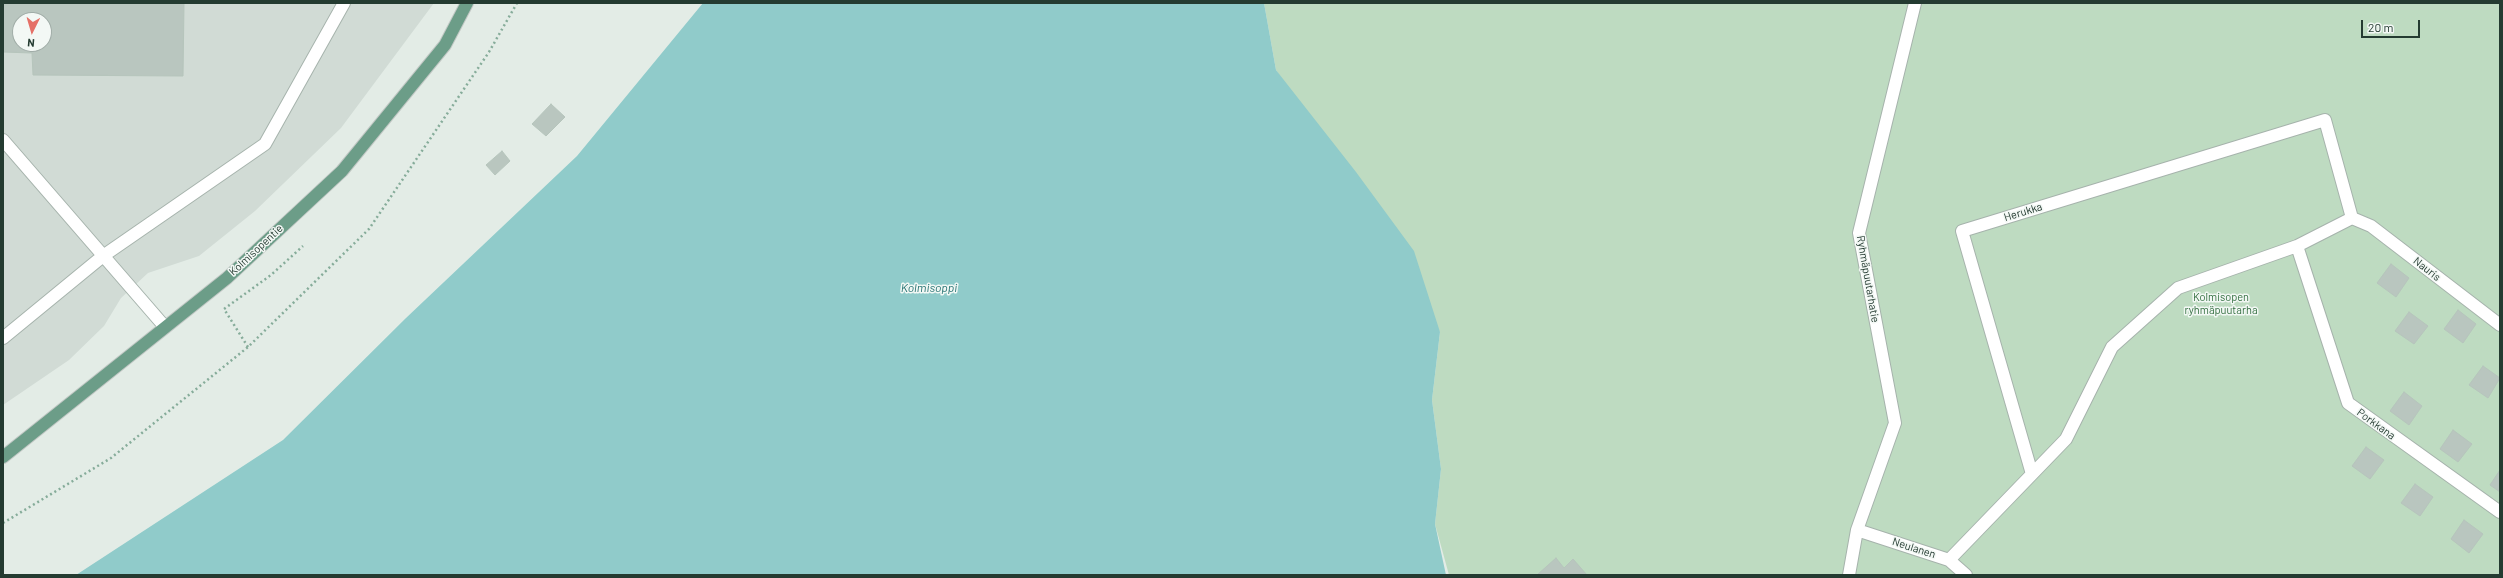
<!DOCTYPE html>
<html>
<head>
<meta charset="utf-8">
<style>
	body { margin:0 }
	#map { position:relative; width:2503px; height:578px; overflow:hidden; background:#e3ece6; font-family:Barlow,sans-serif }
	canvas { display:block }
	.frame { position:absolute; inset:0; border:4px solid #243b31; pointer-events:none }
	.north { position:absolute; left:12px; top:12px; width:40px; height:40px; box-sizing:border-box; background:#f3f8f5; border:1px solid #a0aca7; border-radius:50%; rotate:185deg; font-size:11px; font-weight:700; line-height:16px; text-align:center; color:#243b31 }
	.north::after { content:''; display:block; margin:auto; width:14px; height:18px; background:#e57067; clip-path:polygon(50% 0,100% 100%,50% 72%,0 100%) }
	.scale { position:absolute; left:2361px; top:20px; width:59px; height:18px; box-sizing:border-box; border:2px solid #243b31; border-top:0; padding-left:5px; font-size:12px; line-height:14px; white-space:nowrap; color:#243b31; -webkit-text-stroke:3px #f3f8f5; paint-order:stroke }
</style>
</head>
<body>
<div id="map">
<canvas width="2503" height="578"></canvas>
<div class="frame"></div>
<div class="north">N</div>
<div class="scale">20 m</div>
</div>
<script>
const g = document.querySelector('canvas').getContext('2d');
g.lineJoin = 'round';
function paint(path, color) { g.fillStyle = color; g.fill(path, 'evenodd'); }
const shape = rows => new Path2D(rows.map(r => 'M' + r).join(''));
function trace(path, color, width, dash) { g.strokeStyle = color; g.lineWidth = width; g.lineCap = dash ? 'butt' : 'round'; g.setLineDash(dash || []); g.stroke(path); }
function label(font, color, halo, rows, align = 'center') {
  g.font = font + ' Barlow,sans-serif'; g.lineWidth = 3; g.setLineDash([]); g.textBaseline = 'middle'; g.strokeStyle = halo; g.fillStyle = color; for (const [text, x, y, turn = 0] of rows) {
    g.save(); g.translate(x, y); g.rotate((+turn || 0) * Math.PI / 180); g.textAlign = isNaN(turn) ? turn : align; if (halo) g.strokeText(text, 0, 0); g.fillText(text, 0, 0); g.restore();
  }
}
const built = shape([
	[3,3,434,3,341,128,255,211,199,256,148,273,121,298,104,326,69,360,3,405],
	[20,20,44,20,44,44,20,44]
]);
const green = shape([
	[1264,3,2500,3,2500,575,1449,575,1435,524,1441,469,1432,400,1440,332,1276,70]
]);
const water = shape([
	[703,3,1264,3,1276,70,1356,172,1414,251,1440,332,1432,400,1441,469,1435,524,1446,575,76,575,283,440,406,318,577,156]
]);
const building = shape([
	[3,3,184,3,183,76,33,75,32,53,3,52,3,3],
	[20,20,44,20,44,44,20,44,20,20],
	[551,104,565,117,546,136,532,124,551,104],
	[502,151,510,161,495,175,486,165,502,151],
	[2391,264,2409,278,2396,297,2377,283,2391,264],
	[2458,310,2476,324,2463,343,2444,329,2458,310],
	[2409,312,2428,326,2414,344,2395,331,2409,312],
	[2483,366,2500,378,2488,398,2469,385,2483,366],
	[2404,392,2422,406,2409,425,2390,411,2404,392],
	[2453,430,2472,444,2458,462,2440,449,2453,430],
	[2366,447,2384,460,2370,479,2352,466,2366,447],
	[2500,470,2500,492,2490,485,2500,470],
	[2415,484,2433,497,2420,516,2401,503,2415,484],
	[2464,520,2483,534,2469,553,2451,539,2464,520],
	[1556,558,1564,568,1573,559,1587,575,1537,575,1556,558]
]);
const path = shape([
	[248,347,224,309,271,275,303,246],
	[3,523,111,458,248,347,369,229,489,52,517,3]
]);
const minor = shape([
	[3,140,165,327],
	[2352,218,2371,226,2500,325],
	[2297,246,2348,403,2500,512],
	[3,338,103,256,265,144,344,3],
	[2032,474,1962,231,2325,120,2352,218],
	[1857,530,1949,560,1966,575],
	[1949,560,2066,439,2112,347,2178,288,2297,246,2352,218],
	[1849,575,1857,530,1895,423,1859,233,1915,3]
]);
const major = shape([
	[3,457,227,278,342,171,445,45,467,3]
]);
const streetNames = [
	["Herukka",2023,212,-17],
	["Kolmisopentie",256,250,-43],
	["Nauris",2427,269,38],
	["Ryhmäpuutarhatie",1868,279,80],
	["Porkkana",2376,424,36],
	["Neulanen",1914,548,18]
];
const parkNames = [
	["Kolmisopen",2221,297],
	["ryhmäpuutarha",2221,310]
];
const waterNames = [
	["Kolmisoppi",929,288]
];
paint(built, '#d1dbd5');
paint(green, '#bedbc1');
paint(water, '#90cbca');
paint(building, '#b9c6bf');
trace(building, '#b6c5bc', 1);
trace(minor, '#a6b3ac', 14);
trace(major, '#c2c8c5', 14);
trace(path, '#86ac9a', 2.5, [2, 3]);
trace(minor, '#fff', 12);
trace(major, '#6c9d88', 12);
label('11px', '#243b31', '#f3f8f5', streetNames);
label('11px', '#326e3f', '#f3f8f5', parkNames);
label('italic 12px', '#247271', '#f3f8f5', waterNames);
</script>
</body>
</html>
